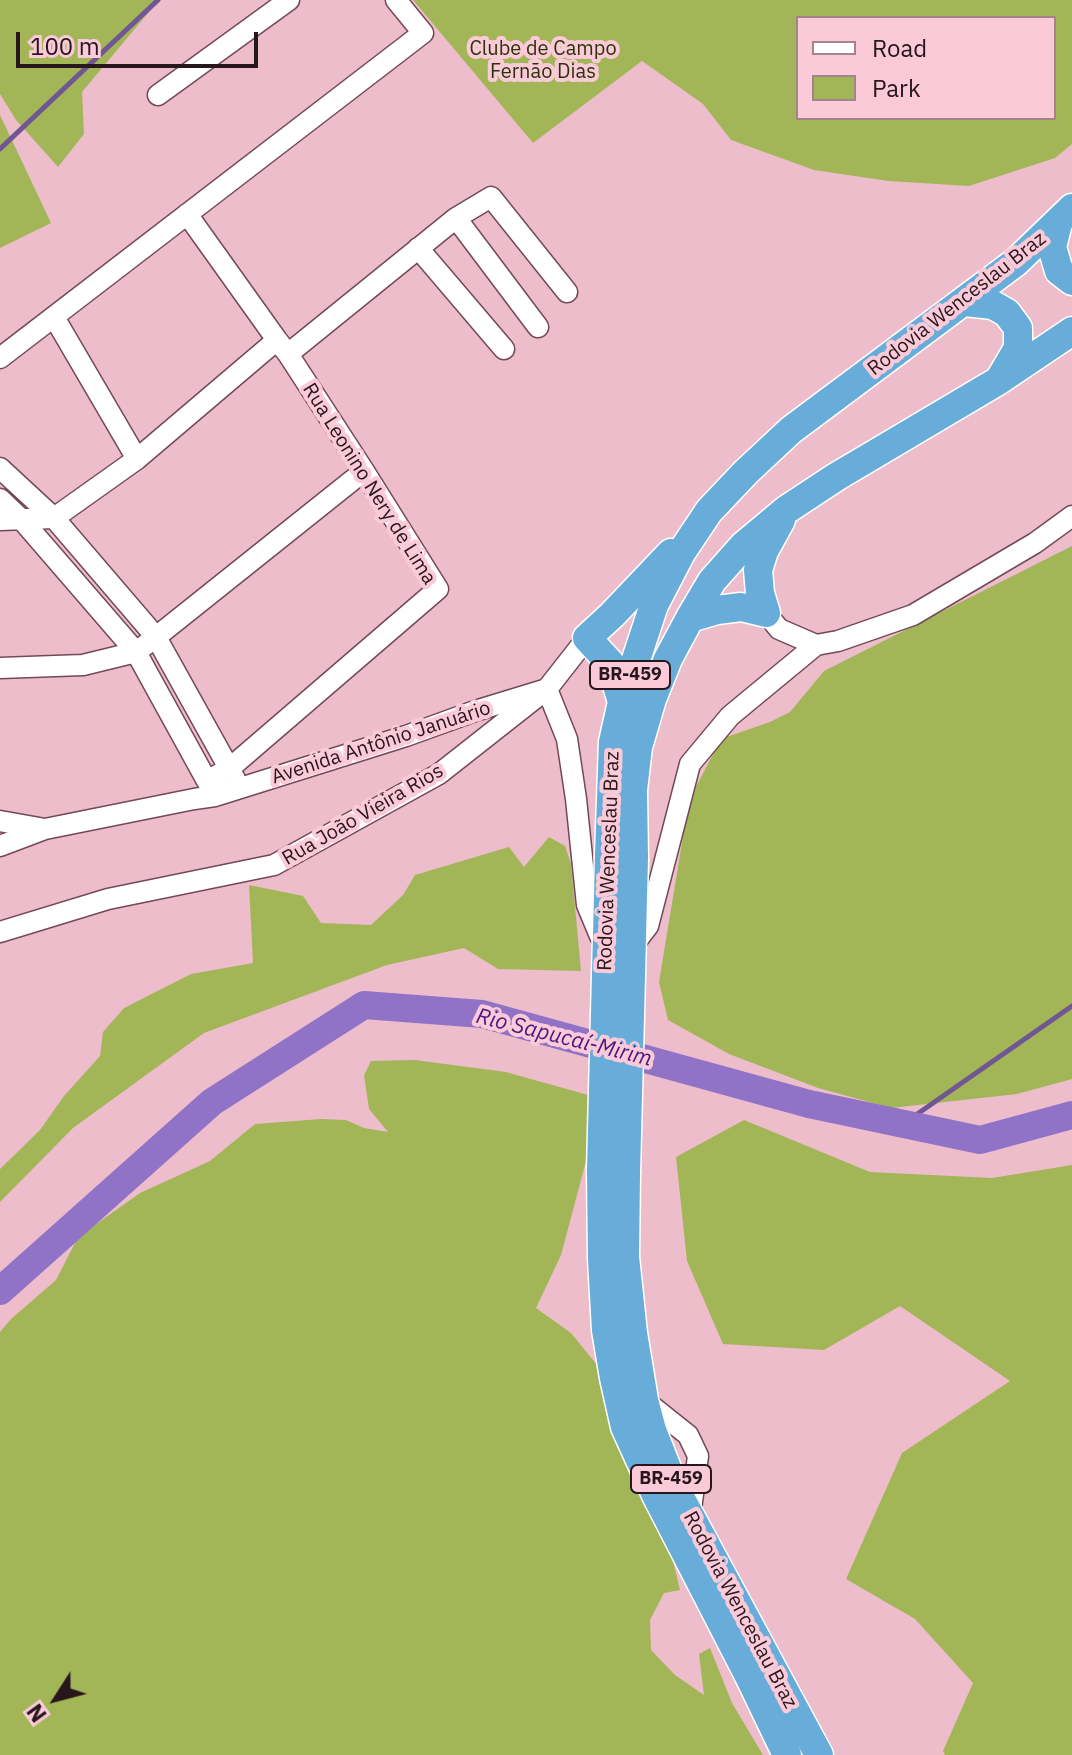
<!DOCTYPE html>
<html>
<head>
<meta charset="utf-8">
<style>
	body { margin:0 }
	#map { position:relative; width:1072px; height:1755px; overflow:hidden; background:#eebdcb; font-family:"IBM Plex Sans",sans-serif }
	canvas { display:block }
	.legend { position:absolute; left:796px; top:16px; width:260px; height:104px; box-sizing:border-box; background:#fbcad8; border:2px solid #a6828d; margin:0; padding:10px 14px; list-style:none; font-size:24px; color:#27161c }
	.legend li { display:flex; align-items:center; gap:16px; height:40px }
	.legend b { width:40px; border:2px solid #a6828d }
	.north { position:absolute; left:16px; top:1659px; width:80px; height:80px; -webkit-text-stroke:6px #fbcad8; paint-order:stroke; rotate:234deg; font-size:22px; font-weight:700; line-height:32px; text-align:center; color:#27161c }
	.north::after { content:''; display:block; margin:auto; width:28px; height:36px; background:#27161c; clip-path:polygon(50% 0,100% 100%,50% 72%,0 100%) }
	.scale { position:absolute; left:16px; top:32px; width:242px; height:36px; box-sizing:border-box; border:4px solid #27161c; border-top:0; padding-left:10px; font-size:24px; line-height:28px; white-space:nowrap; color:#27161c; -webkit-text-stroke:6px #fbcad8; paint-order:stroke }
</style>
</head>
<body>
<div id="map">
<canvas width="1072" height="1755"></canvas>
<ul class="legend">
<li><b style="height:10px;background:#fff"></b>Road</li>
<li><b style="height:22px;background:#a3b657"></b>Park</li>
</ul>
<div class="north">N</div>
<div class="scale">100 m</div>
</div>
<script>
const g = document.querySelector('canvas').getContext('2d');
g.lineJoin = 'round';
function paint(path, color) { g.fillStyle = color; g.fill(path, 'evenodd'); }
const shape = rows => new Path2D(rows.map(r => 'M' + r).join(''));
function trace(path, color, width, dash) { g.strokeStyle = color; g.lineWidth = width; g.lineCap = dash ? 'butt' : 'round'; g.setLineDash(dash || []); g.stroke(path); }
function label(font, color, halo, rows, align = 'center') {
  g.font = font + ' "IBM Plex Sans",sans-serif'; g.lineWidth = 8; g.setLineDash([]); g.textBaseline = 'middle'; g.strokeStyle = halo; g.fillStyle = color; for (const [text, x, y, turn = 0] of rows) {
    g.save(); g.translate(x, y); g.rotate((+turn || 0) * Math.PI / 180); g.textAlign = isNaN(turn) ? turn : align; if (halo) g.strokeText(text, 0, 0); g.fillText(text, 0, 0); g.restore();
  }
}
const green = shape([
	[0,0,159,0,82,92,84,134,58,167,16,120,0,94],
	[413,0,1072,0,1072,144,1055,158,969,186,888,181,814,170,731,140,703,104,642,61,533,143],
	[798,18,1054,18,1054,118,798,118],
	[0,115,51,223,0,248],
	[1072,546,1072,1079,1017,1094,891,1108,818,1088,729,1054,668,1020,659,982,689,800,721,739,770,722,790,712,824,671],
	[549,837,565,846,571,864,581,971,498,969,464,948,387,965,204,1033,73,1128,0,1202,0,1169,40,1130,64,1096,100,1056,103,1032,124,1008,191,974,253,963,249,885,303,896,321,923,371,925,403,895,415,875,509,847,524,867],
	[415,1060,506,1072,588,1095,589,1150,561,1255,536,1308,571,1333,606,1376,666,1532,680,1590,664,1593,650,1620,651,1650,675,1675,704,1695,699,1654,710,1648,732,1703,763,1755,0,1755,0,1332,11,1319,56,1280,78,1237,140,1193,210,1161,255,1124,321,1119,346,1120,364,1128,388,1132,369,1109,364,1075,371,1061],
	[744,1120,870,1172,992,1178,1072,1165,1072,1755,945,1755,943,1751,973,1683,915,1619,846,1579,902,1453,1010,1381,900,1306,824,1350,723,1344,687,1261,676,1157]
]);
const stream = shape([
	[0,149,158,0],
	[903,1124,1072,1006]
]);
const river = shape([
	[0,1291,212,1102,364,1005,482,1014,809,1104,980,1140,1072,1115]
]);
const minor = shape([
	[158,95,289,0],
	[187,214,277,340,288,354,364,471,438,589,230,768,207,781],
	[456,218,538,327],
	[418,248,504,349],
	[54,317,137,459],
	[288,354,456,218,491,197,567,292],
	[0,358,423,33,396,0],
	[0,468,54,518,156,637,235,779],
	[0,499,22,520,136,652,213,792],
	[0,520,54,518,137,459,277,340],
	[766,613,779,629,816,645,838,641,913,615,1035,543,1072,516],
	[0,668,83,665,136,652,156,637,364,471],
	[0,821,45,829,194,799,215,796,406,736,475,711,547,689,567,739,576,799,587,905,600,936,612,944,623,944,638,939,648,926,690,764,730,716,816,645],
	[0,846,45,829],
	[0,932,108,899,274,865,439,774,547,689,587,638],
	[644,1400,688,1435,698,1456,690,1517]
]);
const highway = shape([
	[1058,223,1052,247,1059,271,1072,281],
	[965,302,993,305,1007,313,1018,328,1018,348,1001,377],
	[766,613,760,593,758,570,764,551,781,520],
	[690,618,717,610,741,607,766,613],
	[622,702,610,663,587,638,612,615,671,553],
	[609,856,613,742,622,702,654,605,681,553,709,511,746,472,791,430,1016,262,1072,208],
	[634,858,633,790,638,747,652,699,668,659,690,618,712,581,743,546,786,510,836,477,998,381,1072,331],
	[601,1170,602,1259,606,1330,614,1378,625,1427,656,1495,749,1676,787,1755],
	[626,1173,625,1257,633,1333,644,1400,652,1430,674,1486,819,1755]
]);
const highwayBridge = shape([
	[601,1170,609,856],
	[626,1173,634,858]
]);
const shields = [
	[630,675,80],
	[671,1479,80]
];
const shieldNames = [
	["BR-459",630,675],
	["BR-459",671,1479]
];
const parkNames = [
	["Clube de Campo",543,49],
	["Fernão Dias",543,72]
];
const streetNames = [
	["Rodovia Wenceslau Braz",957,304,-38],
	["Rua Leonino Nery de Lima",369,484,58],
	["Avenida Antônio Januário",381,743,-18],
	["Rua João Vieira Rios",363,815,-30],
	["Rodovia Wenceslau Braz",609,861,-88],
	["Rodovia Wenceslau Braz",740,1610,62]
];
const waterNames = [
	["Rio Sapucaí-Mirim",564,1038,14]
];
paint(green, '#a3b657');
trace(stream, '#705693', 5);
trace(river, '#9072c6', 28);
trace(minor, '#734957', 23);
trace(highway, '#fff', 31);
trace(minor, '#fff', 20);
trace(highway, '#68adda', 28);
trace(highwayBridge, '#fff', 31, []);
trace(highwayBridge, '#68adda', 28);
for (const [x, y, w] of shields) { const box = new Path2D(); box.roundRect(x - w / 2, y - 14, w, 28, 6); g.fillStyle = '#fbcad8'; g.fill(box); trace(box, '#27161c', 2); }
label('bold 18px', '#27161c', null, shieldNames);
label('20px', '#2c3308', '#fbcad8', parkNames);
label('20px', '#27161c', '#fbcad8', streetNames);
label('italic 22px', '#49197f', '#fbcad8', waterNames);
</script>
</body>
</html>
